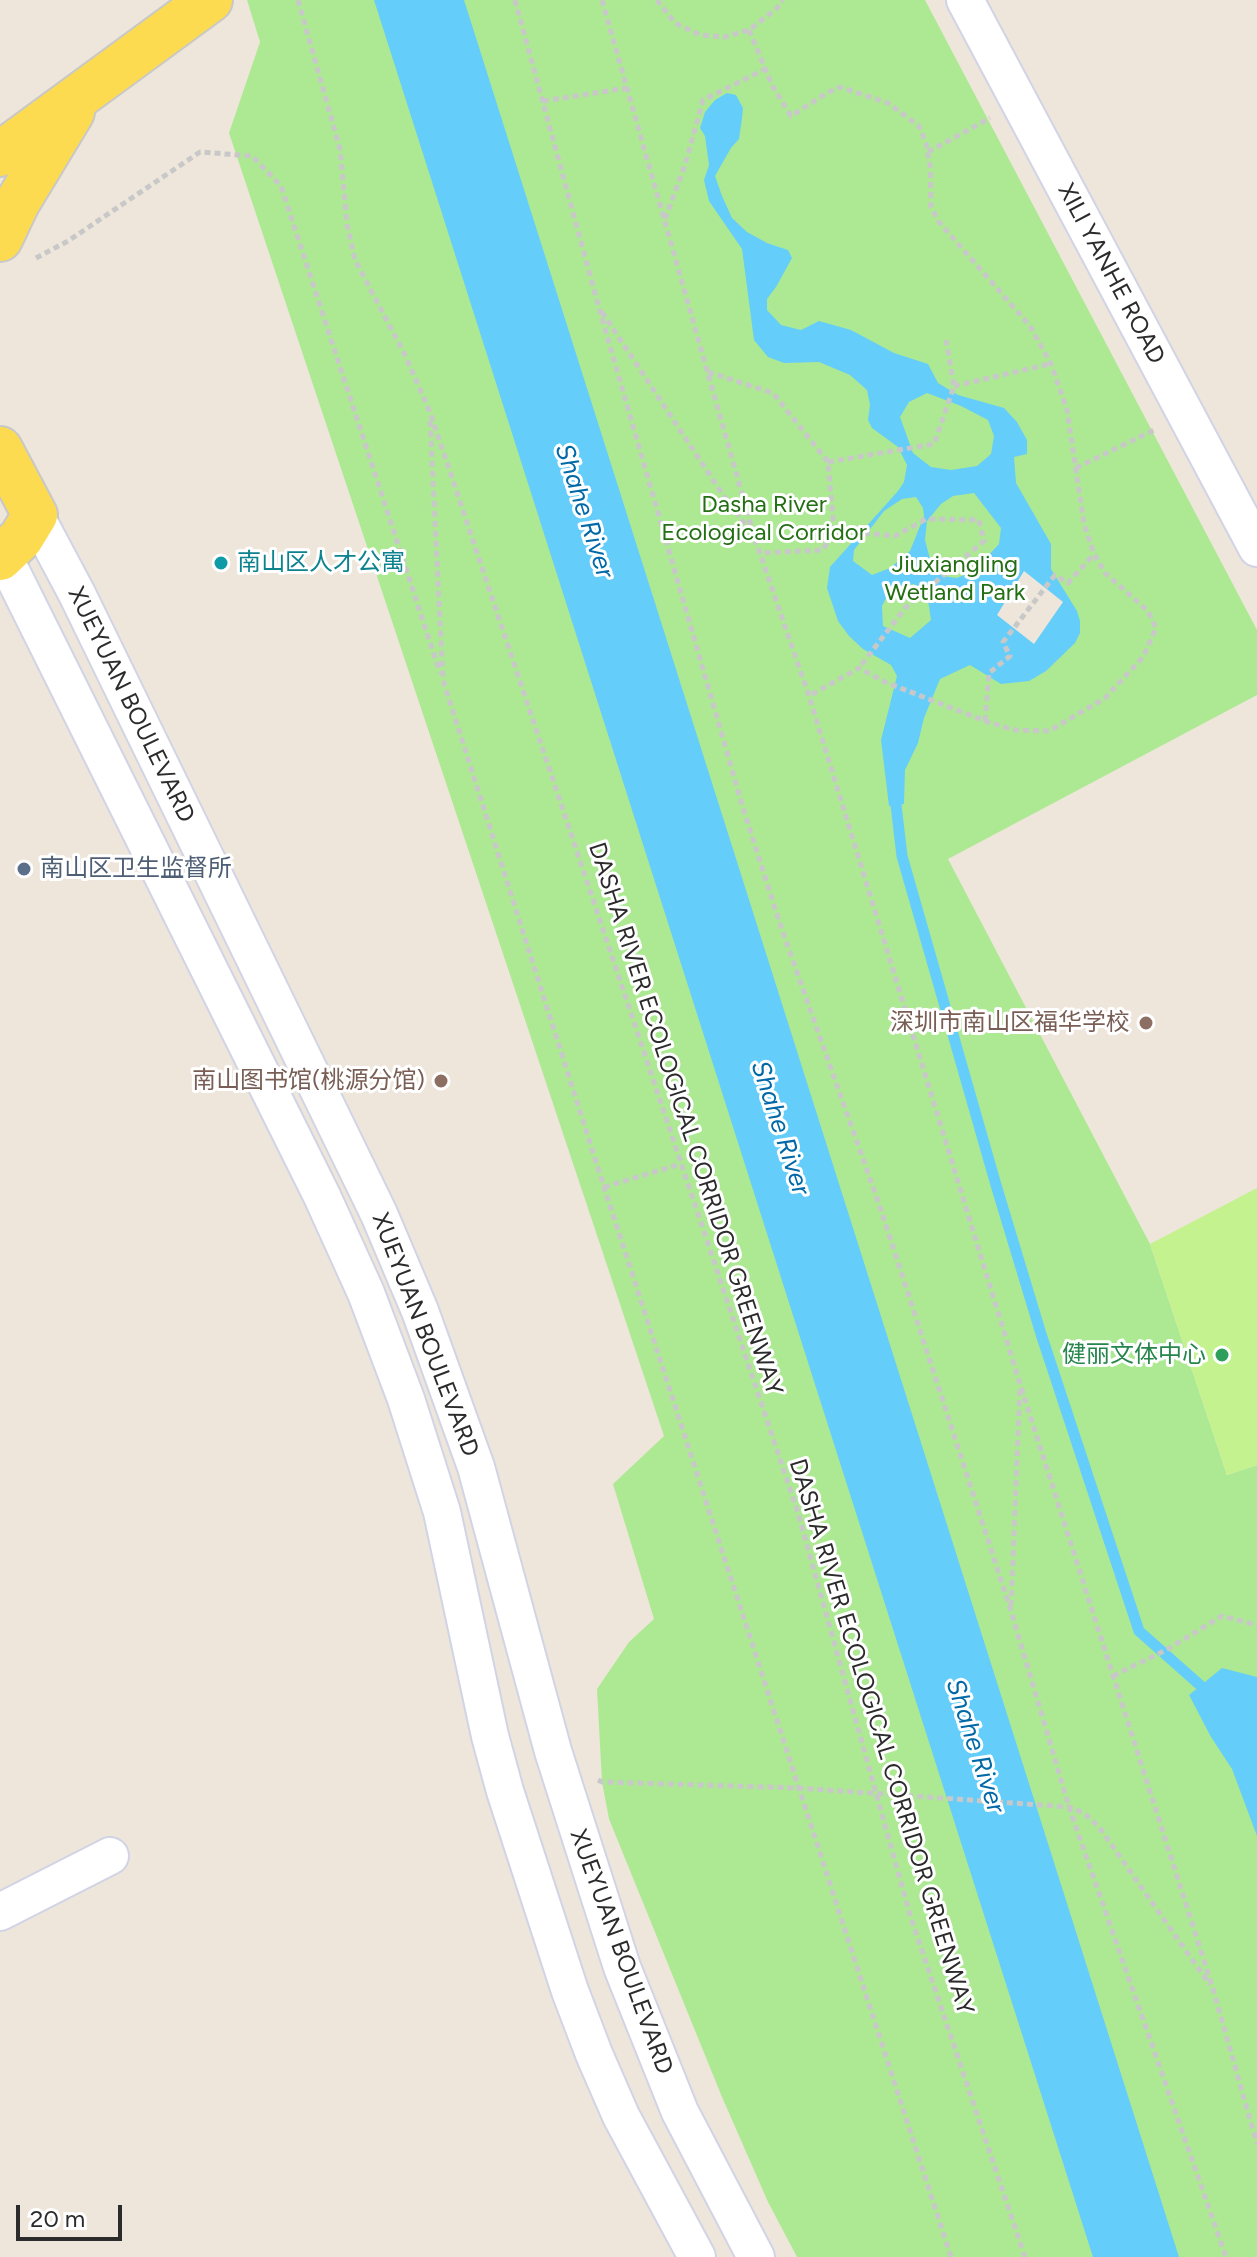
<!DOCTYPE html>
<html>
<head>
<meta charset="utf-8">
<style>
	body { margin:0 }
	#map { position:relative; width:1257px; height:2257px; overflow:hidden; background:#eee6db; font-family:Figtree,sans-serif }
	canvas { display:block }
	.scale { position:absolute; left:16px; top:2205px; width:106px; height:36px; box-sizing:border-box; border:4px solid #2b2b2b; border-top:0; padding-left:10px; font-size:24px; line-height:28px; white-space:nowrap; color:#2b2b2b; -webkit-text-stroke:6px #fff; paint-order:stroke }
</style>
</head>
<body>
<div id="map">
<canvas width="1257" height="2257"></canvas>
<div class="scale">20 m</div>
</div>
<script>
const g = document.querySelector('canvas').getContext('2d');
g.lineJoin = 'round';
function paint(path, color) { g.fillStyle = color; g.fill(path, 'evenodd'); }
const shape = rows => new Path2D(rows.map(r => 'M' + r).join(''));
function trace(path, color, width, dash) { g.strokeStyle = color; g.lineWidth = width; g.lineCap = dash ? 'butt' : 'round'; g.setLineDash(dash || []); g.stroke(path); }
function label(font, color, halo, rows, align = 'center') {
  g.font = font + ' Figtree,"Noto Sans SC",sans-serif'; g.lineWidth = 6; g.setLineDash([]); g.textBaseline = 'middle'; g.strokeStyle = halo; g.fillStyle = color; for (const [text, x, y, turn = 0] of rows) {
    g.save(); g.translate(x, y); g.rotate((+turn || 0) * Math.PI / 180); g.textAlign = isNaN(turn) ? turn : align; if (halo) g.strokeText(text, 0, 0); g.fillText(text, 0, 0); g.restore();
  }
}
const green = shape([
	[247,0,925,0,1257,630,1257,695,948,859,1150,1244,1227,1475,1257,1465,1257,2257,797,2257,768,2202,722,2097,609,1819,602,1782,597,1689,629,1642,654,1619,613,1484,664,1436,229,133,260,42]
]);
const pitch = shape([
	[1257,1188,1257,1465,1227,1475,1150,1244]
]);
const water = shape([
	[374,0,464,0,1179,2257,1093,2257],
	[727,93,736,95,743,108,742,118,739,139,731,148,715,176,722,196,732,218,747,232,767,243,788,250,792,258,776,287,767,299,767,310,781,325,801,330,819,321,851,330,894,353,928,364,938,383,958,395,1004,408,1017,422,1027,440,1027,454,1014,457,1016,483,1051,544,1051,569,1077,611,1080,621,1080,633,1075,643,1046,671,1029,681,1001,684,970,665,940,679,924,718,918,743,905,770,904,804,889,806,881,740,897,676,891,665,863,649,849,636,838,621,827,588,830,567,898,491,904,482,907,465,898,447,872,428,868,420,870,405,867,390,850,375,819,362,784,363,768,357,754,340,742,249,709,201,704,180,709,165,705,136,700,128,705,112,715,100],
	[927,393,961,406,988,420,994,436,991,454,977,466,951,470,931,467,913,453,900,417,909,402],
	[974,493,1001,528,999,544,974,571,957,578,942,576,930,559,925,540,927,521,941,504,953,496],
	[916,497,923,508,924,516,910,551,890,568,872,575,853,561,854,550,884,511,902,499],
	[914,584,928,600,931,620,910,638,883,626,882,606,891,589],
	[1222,1668,1257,1677,1257,1836,1232,1769,1211,1737,1189,1695]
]);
const pier = shape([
	[1024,571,1063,602,1034,644,997,615]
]);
const stream = shape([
	[896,805,902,856,996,1185,1041,1334,1139,1631,1201,1686]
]);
const path = shape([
	[298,0,340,149,347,224,355,260,404,353,430,412,798,1513,910,1915,1025,2257],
	[515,0,599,308,743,808,781,927,881,1210,1011,1611,1069,1807,1226,2257],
	[602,0,754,536,809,696,1020,1384,1213,1989,1257,2144],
	[657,0,675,23,700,35,724,37,749,30,776,9,783,0],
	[749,30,772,85,791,116,827,93,840,87,888,103,919,126,926,143,930,165,931,207,939,222,1030,326,1051,364,1067,410,1084,524,1094,554,1105,573,1148,611,1156,628,1143,657,1105,698,1049,731,1015,730,985,721,885,682,859,668,809,696],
	[543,101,627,88],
	[928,152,990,118],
	[665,219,685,165,703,100,765,69],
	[36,258,68,241,200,152,252,156,281,186,440,673],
	[602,312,721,492,751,532],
	[708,372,773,393,828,462,834,530,823,550,761,553],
	[954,386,1050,364],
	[430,421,443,680,604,1187,951,2257],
	[828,462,934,444,954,386,946,340],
	[1076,468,1154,430],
	[834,530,895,536,926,519,979,520,984,541,906,607,859,668],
	[985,721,989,673,1010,656,1003,642,1055,575,1068,583,1094,554],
	[604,1187,681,1164],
	[1011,1606,1020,1388],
	[1113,1676,1166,1650,1222,1616,1257,1625],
	[598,1780,602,1782,798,1788,1069,1807,1084,1813,1099,1827,1210,1985]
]);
const minor = shape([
	[965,0,1257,548],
	[35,515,77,594,379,1214,420,1311,476,1467,553,1751,622,1967,680,2112,756,2257],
	[0,549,322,1196,366,1293,406,1399,442,1512,490,1736,505,1791,570,1991,594,2054,621,2116,697,2257],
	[0,1912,110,1856]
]);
const major = shape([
	[0,154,210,0],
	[0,239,17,203,72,112],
	[0,449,35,515],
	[0,558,21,538,35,515]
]);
const markers = [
	[221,563,8,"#0f9aa8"],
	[24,869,8,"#5c6f8a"],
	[1146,1023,8,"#8d6e63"],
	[441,1081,8,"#8d6e63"],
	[1222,1355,8,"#2e9e5b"]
];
const streetNames = [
	["XILI YANHE ROAD",1111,274,62],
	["XUEYUAN BOULEVARD",131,705,64],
	["DASHA RIVER ECOLOGICAL CORRIDOR GREENWAY",685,1119,72],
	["XUEYUAN BOULEVARD",425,1335,69],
	["DASHA RIVER ECOLOGICAL CORRIDOR GREENWAY",881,1737,73],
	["XUEYUAN BOULEVARD",621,1952,70]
];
const parkNames = [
	["Dasha River",764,505],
	["Ecological Corridor",764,533],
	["Jiuxiangling",955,565],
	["Wetland Park",955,593]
];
const cultureNames = [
	["南山区人才公寓",237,563]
];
const serviceNames = [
	["南山区卫生监督所",40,869]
];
const educationNames = [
	["深圳市南山区福华学校",1130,1023],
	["南山图书馆(桃源分馆)",425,1081]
];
const leisureNames = [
	["健丽文体中心",1206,1355]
];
const waterNames = [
	["Shahe River",584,511,72],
	["Shahe River",780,1128,72],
	["Shahe River",975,1746,72]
];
paint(green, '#ade993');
paint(pitch, '#c4f28e');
paint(water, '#65cdf9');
paint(pier, '#eee6db');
trace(stream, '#65cdf9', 11);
trace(minor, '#d0d4e5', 40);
trace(major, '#c8c8c8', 48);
trace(path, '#c8c8c8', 5, [6, 4]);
trace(minor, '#fff', 36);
trace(major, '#fddb51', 44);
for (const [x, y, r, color] of markers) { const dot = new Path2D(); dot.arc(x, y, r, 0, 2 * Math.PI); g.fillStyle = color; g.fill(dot); trace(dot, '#fff', 3); }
label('24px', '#2b2b2b', '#fff', streetNames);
label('24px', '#236f14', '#fff', parkNames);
label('24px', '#0d838f', '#fff', cultureNames, 'left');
label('24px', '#4e5e75', '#fff', serviceNames, 'left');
label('24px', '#785e54', '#fff', educationNames, 'right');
label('24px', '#27864d', '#fff', leisureNames, 'right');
label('italic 26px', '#0169a8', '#fff', waterNames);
</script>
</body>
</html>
